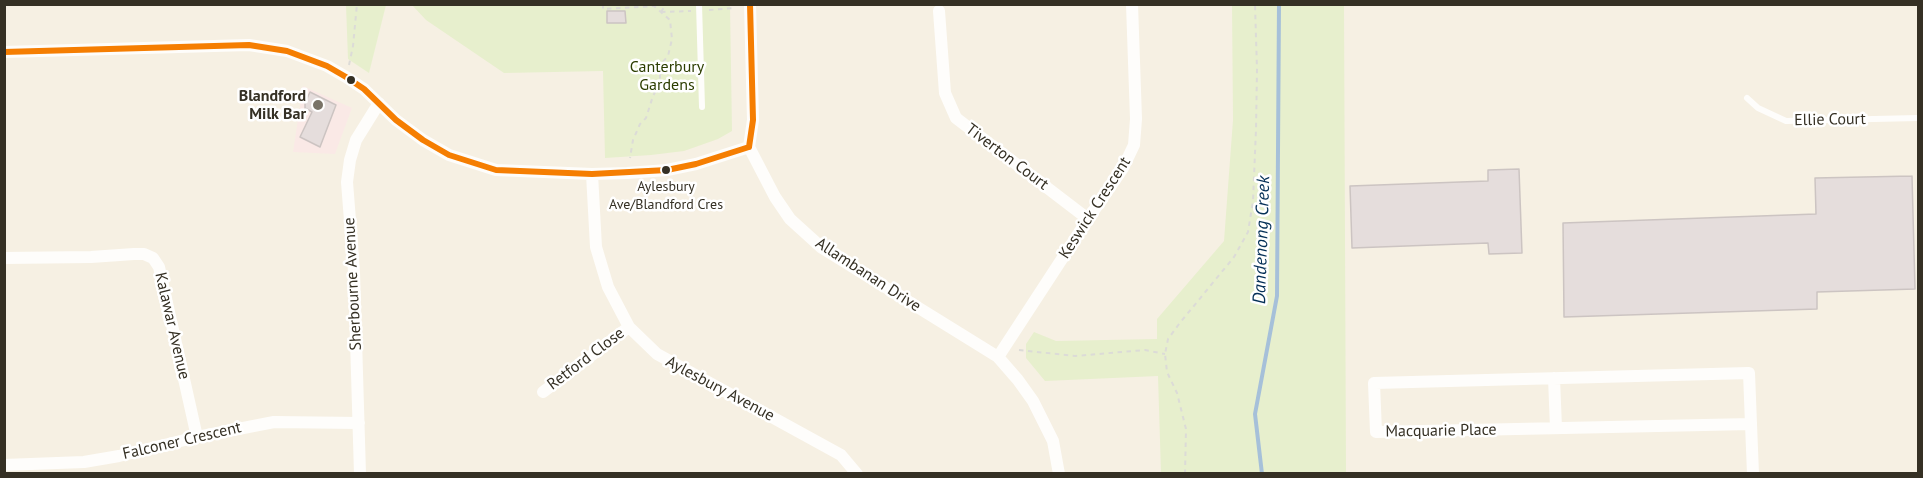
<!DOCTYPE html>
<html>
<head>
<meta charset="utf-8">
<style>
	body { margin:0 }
	#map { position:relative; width:1923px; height:478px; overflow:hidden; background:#f6f0e3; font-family:"PT Sans",sans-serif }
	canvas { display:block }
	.frame { position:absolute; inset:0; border:6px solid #353024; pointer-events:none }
</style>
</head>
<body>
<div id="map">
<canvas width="1923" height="478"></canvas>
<div class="frame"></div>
</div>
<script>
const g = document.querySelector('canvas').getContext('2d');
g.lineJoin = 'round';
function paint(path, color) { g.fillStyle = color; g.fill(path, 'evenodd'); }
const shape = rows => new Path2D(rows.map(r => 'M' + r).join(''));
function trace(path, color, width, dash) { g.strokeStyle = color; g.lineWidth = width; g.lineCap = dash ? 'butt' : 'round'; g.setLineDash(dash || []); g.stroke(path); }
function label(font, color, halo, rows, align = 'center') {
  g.font = font + ' "PT Sans",sans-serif'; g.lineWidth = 5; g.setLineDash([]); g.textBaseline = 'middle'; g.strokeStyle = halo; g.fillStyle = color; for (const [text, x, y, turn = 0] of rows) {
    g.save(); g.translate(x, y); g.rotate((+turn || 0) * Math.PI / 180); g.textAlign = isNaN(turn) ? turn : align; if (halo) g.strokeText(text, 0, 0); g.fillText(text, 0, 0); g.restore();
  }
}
const commercial = shape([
	[303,86,352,108,335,154,293,152]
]);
const green = shape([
	[346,5,386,5,369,73,348,59],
	[412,5,730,5,732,131,718,139,684,151,651,155,605,158,603,71,504,73,426,20],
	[1232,5,1344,5,1346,473,1161,473,1158,376,1045,381,1026,358,1026,344,1034,332,1056,341,1157,339,1157,319,1224,241,1233,120]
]);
const stream = shape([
	[1262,474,1255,414,1277,296,1279,4]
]);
const building = shape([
	[607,11,625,11,626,23,607,23,607,11],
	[310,92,336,105,320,147,300,137,312,112,305,108,305,103,310,92],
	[1519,169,1522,253,1489,254,1488,243,1352,248,1350,186,1488,181,1488,170,1519,169],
	[1912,176,1915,289,1817,292,1817,309,1564,317,1563,223,1816,214,1815,178,1912,176]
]);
const path = shape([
	[603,4,603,9,654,6,670,20,672,39,668,56,660,65,660,83,653,96,646,118,640,124,633,140,630,158],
	[709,10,733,8],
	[661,12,691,11],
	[661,12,666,4],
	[349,65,353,46,357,4],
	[1019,350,1075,356,1145,350,1165,354],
	[1185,474,1186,429,1177,393,1167,372,1165,354,1168,339,1179,324,1234,257,1248,232,1253,201,1256,129,1257,70,1255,4]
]);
const service = shape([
	[699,4,702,107],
	[1747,98,1758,108,1786,121,1918,118]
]);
const minor = shape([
	[750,4,753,120,749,147,775,197,790,219,822,248,998,357,1018,380,1033,401,1053,441,1059,474],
	[939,11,945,93,956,118,1088,219],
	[4,52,249,45,287,51,327,66,346,77,364,89,396,120,423,140,449,155,496,170,592,174,627,173,667,170,696,164,749,147],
	[592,174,596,247,608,287,629,327,657,354,841,455,857,474],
	[4,258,91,257,134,254,144,254,153,258,159,267,197,437],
	[998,357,1088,219,1123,168,1134,145,1136,119,1132,4],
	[1554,378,1556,428],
	[543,392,629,327],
	[1751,424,1376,432,1374,383,1749,373,1751,424,1753,474],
	[4,465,84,462,119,456,197,437,274,422,359,423],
	[360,474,354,272,347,182,350,160,356,140,379,103]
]);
const bus1 = shape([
	[4,52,249,45,287,51,327,66,346,77,364,89,396,120,423,140,449,155,496,170,592,174,667,170,696,164,749,147],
	[749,147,753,120,750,4]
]);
const markers = [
	[351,80,5,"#353024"],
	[318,105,6,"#797367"],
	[666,170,5,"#353024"]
];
const busNames = [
	["Aylesbury",666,187],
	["Ave/Blandford Cres",666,205]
];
const parkNames = [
	["Canterbury",667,67],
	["Gardens",667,85]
];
const poiNames = [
	["Blandford",306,96],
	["Milk Bar",306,114]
];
const streetNames = [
	["Ellie Court",1830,120,-1],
	["Tiverton Court",1007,157,37],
	["Keswick Crescent",1095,208,-57],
	["Allambanan Drive",868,275,33],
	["Sherbourne Avenue",353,284,-93],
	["Kalawar Avenue",172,326,77],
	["Retford Close",586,359,-37],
	["Aylesbury Avenue",720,389,28],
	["Macquarie Place",1441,431,-1],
	["Falconer Crescent",182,441,-13]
];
const waterNames = [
	["Dandenong Creek",1262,240,-88]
];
paint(commercial, '#fae9e6');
paint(green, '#e7efcd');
trace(stream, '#a6c0d9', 4);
paint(building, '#e5dddc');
trace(building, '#ccc4c2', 1.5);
trace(path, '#dcdbd7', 2, [4.5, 4.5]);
trace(service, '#fefdfb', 6);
trace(minor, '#fefdfb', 12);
trace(bus1, '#f57e02', 6);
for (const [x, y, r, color] of markers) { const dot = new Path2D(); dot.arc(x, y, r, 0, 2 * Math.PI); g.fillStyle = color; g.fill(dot); trace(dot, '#fff', 2); }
label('14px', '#353024', '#fff', busNames);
label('16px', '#2d3e02', '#fff', parkNames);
label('bold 16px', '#353024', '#fff', poiNames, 'right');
label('16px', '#353024', '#fff', streetNames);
label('italic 18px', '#053057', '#fff', waterNames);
</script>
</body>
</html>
